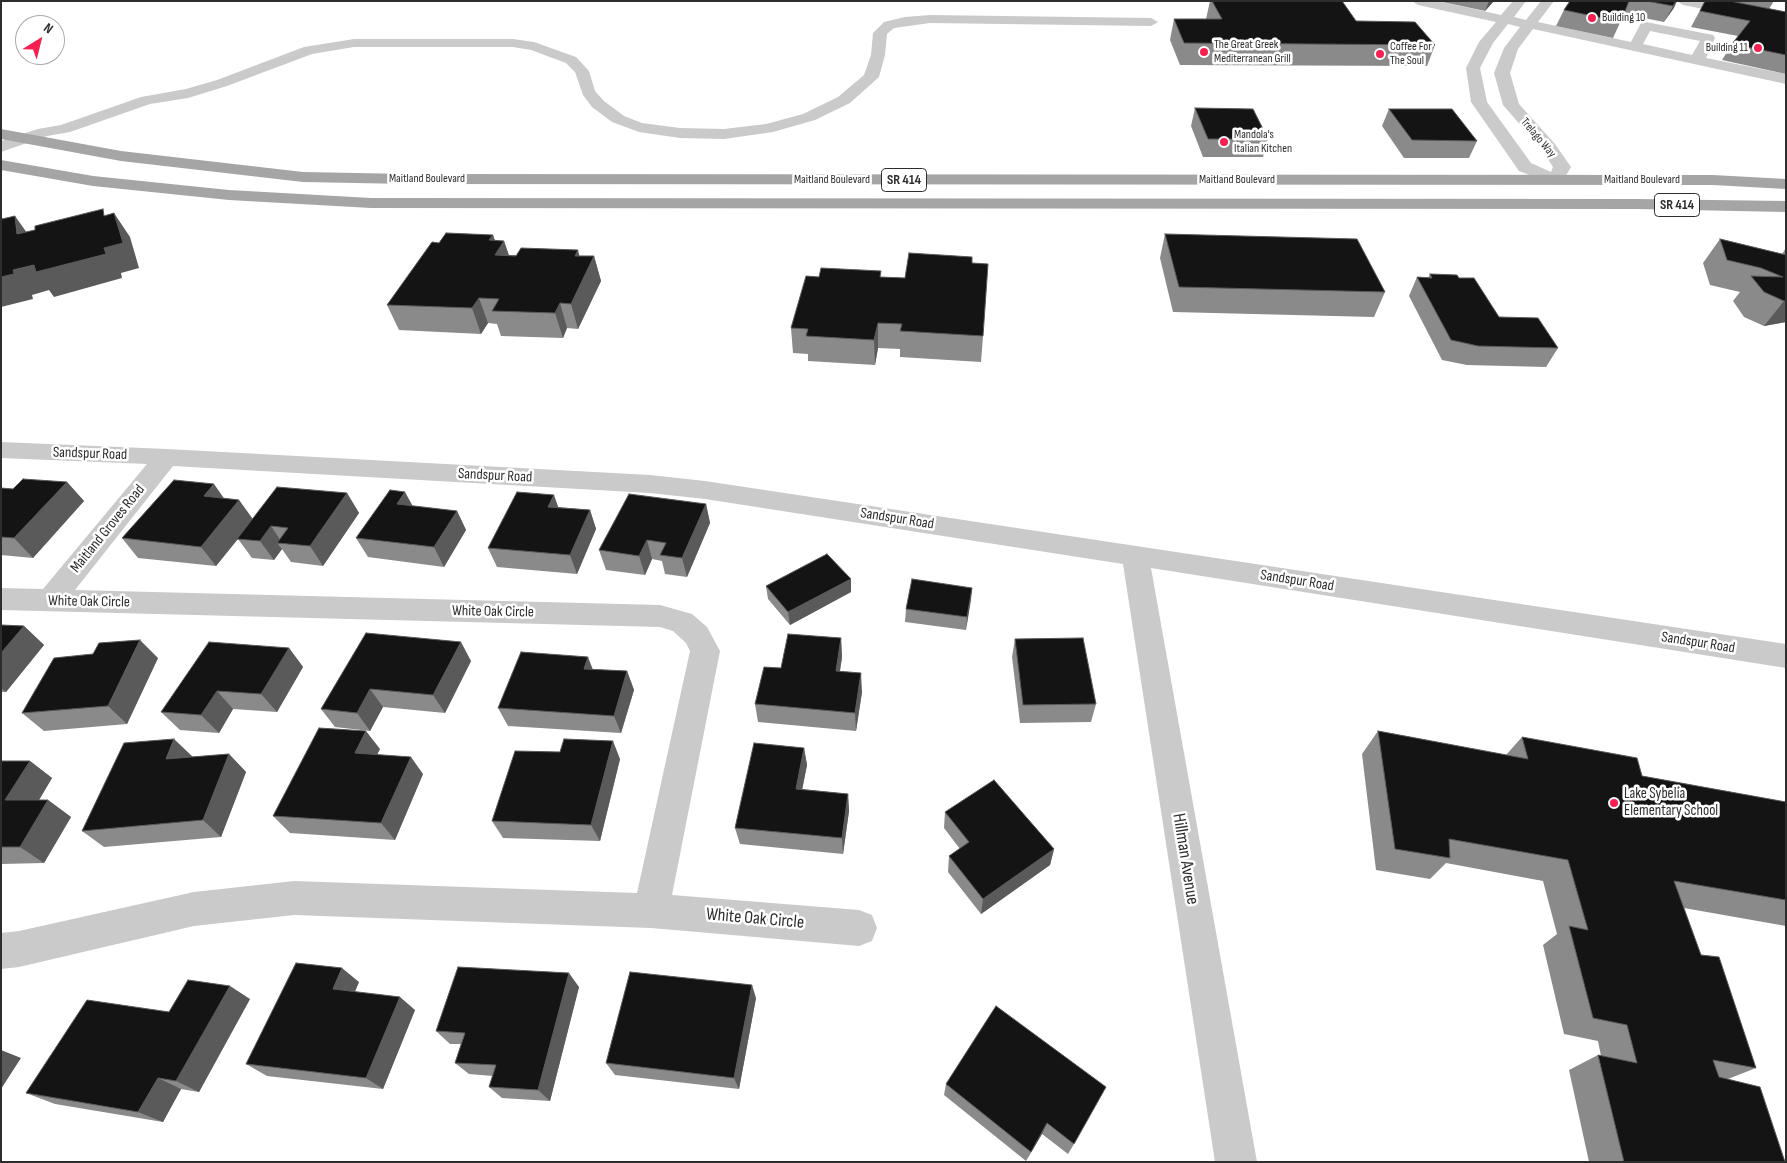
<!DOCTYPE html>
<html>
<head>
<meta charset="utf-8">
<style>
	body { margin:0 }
	#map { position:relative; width:1787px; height:1163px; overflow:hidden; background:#fff; font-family:"Sofia Sans Condensed",sans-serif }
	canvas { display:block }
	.frame { position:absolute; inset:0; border:2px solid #2d2d2d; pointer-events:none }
	.north { position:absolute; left:15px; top:15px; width:50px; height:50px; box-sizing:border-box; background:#fff; border:1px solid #ababab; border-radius:50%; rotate:36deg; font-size:14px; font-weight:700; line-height:20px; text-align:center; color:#2d2d2d }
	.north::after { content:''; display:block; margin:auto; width:18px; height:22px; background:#f51f52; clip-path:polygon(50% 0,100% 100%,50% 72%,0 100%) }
</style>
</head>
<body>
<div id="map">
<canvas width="1787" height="1163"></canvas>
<div class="frame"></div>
<div class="north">N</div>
</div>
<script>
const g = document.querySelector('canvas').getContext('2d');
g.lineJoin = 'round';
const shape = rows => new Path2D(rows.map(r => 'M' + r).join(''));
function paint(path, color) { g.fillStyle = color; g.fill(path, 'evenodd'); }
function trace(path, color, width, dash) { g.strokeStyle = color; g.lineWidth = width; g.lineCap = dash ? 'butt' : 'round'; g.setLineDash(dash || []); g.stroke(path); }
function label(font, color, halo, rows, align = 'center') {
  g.font = font + ' "Sofia Sans Condensed",sans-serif'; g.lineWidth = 5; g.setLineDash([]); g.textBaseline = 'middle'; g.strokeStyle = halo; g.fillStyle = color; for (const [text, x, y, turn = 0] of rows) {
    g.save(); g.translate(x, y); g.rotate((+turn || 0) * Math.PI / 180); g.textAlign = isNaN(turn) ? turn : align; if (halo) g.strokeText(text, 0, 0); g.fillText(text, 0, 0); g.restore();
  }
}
const minor = shape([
	[1412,1,1438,1,1501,15,1513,1,1526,1,1514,17,1526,20,1541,1,1554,1,1538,22,1631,42,1641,23,1646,22,1708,34,1713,35,1715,38,1706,58,1786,74,1786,84,1533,29,1518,49,1510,73,1519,104,1555,144,1571,167,1561,184,1555,185,1519,171,1471,102,1466,68,1479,42,1496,22,1418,5,1412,1],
	[1508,24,1520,27,1504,48,1494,73,1503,105,1543,151,1553,167,1551,172,1531,163,1487,102,1480,68,1493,43,1508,24],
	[1650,31,1700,41,1692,55,1643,44,1650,31],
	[1677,1,1705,1,1786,17,1786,25,1683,5,1677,1],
	[930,15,1151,18,1158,22,1151,26,930,23,894,28,887,34,885,55,879,77,850,103,815,120,773,132,724,139,680,138,639,132,612,122,592,107,583,95,575,72,566,63,531,50,513,47,354,47,312,54,227,86,188,98,150,104,70,132,47,136,1,152,1,141,38,129,61,125,141,97,186,89,217,80,304,47,354,39,513,39,534,42,576,57,589,71,595,91,604,101,624,116,642,123,680,128,724,129,766,124,803,114,838,97,864,75,871,55,873,33,884,22,905,17,930,15],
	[1,442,167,449,650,475,705,481,1786,644,1786,668,1151,568,1257,1162,1215,1162,1123,564,705,499,650,493,173,466,75,590,660,605,692,614,707,627,720,651,672,895,859,910,872,915,877,928,872,941,859,946,651,928,294,915,194,926,19,967,1,969,1,933,19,931,194,892,294,881,637,893,690,651,686,643,673,631,660,627,1,610,1,588,43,589,147,464,1,458,1,442]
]);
const major = shape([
	[1,129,121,151,303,172,408,174,1713,175,1786,179,1786,189,1713,185,408,184,303,182,121,161,1,139,1,129],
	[1,160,93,176,229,190,371,198,1637,199,1786,201,1786,212,1637,209,371,208,229,200,93,186,1,170,1,160]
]);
const wall = shape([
	[1210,1,1342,1,1356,21,1435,45,1427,66,1180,65,1170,40,1174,19,1206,19],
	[1438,1,1494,1,1485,11],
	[1570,1,1677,1,1664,22,1624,14,1613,38,1556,26,1564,10],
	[1705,1,1774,1,1769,9,1786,12,1786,74,1722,60,1732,44,1738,36,1691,27],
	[1195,108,1268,139,1263,157,1203,157,1191,126],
	[1389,109,1477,141,1469,158,1404,158,1382,126],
	[1165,234,1385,292,1374,317,1173,312,1160,258],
	[493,235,495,241,504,241,509,255,594,256,601,281,578,329,567,328,563,338,501,336,497,324,488,323,481,334,399,330,387,305,439,243],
	[1720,239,1782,254,1786,248,1786,322,1764,326,1744,317,1733,301,1740,292,1710,285,1703,263],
	[972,263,983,336,981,362,900,357,900,349,878,348,875,365,808,361,808,354,793,353,791,328,819,277,881,277,905,278],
	[1430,274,1459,278,1499,317,1558,348,1546,367,1467,365,1442,360,1409,296,1417,277,1428,278],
	[67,482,84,501,33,558,1,555,1,488,13,489],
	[347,493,359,513,323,566,291,562,282,549,274,560,252,558,238,539,216,566,138,558,122,538,224,498,239,500,253,519],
	[706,504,710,523,687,577,665,574,662,561,652,559,645,575,606,570,599,550],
	[413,506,457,511,466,530,444,567,368,557,356,538],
	[558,507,590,510,596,529,577,574,497,567,488,548],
	[766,586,851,592,790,625,768,599],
	[972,588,966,630,905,622,906,609],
	[1,625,24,626,44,645,6,692,1,692],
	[366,633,471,661,445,713,383,707,370,731,335,727,321,709],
	[841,638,842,657,840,671,862,692,856,731,758,722,755,704,781,668],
	[1015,639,1096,704,1091,722,1020,723,1012,657],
	[289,648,303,667,277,712,233,709,219,733,180,730,161,712],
	[158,658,127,724,44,731,22,713],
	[593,669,627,671,634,690,621,733,508,726,498,708],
	[1378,731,1506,755,1522,737,1642,776,1786,802,1786,926,1684,908,1701,955,1756,1068,1728,1079,1785,1162,1589,1162,1569,1070,1598,1055,1601,1056,1598,1041,1564,1034,1543,945,1557,934,1543,881,1446,863,1430,879,1376,870,1362,754],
	[804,748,807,765,802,789,848,794,849,811,843,854,740,844,735,828],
	[380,749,377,754,423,774,395,840,290,833,273,816],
	[229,754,246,772,221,837,104,847,82,831,193,757],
	[620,759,600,841,503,838,492,821],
	[1,761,30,761,52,778,39,800,48,800,71,817,44,863,1,864],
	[945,812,1054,849,1050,865,981,914,948,872,949,856,960,849,944,828],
	[359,982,355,992,415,1010,383,1089,267,1076,246,1064],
	[579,987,550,1101,502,1098,489,1087,493,1076,469,1074,455,1063,461,1044,450,1044,436,1031],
	[756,998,739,1089,615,1075,606,1063],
	[250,999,199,1092,181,1089,163,1122,55,1104,26,1093,169,1012],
	[996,1006,1074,1144,1068,1154,1042,1134,1026,1161,944,1095,946,1084]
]);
const shadedWall = shape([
	[1489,1,1494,1,1485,11],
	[1676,1,1677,1,1674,8,1664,22],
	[114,213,130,237,139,268,121,273,122,278,54,297,49,290,32,295,33,299,1,307,1,277,13,270,104,248],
	[15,216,32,240,17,234],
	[493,235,498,250,504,241,512,265,503,280,489,240],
	[578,250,584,275,575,256],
	[594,256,601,281,578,329,571,304],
	[479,298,488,323,481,334,472,308],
	[1784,301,1786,301,1786,322,1764,326],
	[560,303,567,328,563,338,555,313],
	[878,323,878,348,875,365,874,340],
	[67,482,84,501,33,558,14,538],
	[214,484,228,504,204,496],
	[405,492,416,512,397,504],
	[347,493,359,513,323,566,310,546],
	[554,495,561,515,548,507],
	[239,500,253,520,216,566,201,547],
	[706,504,710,523,687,577,682,558],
	[590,510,596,529,577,574,570,555],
	[457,511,466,530,444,567,434,547],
	[271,526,283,544,277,543,282,549,274,560,260,541],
	[647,540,652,559,645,575,639,556],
	[851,579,851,592,790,625,788,612],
	[972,588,971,600,966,630,967,617],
	[24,626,44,645,6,692,1,688,1,653],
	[841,638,842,657,837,689,836,671],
	[140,640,158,658,127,724,108,706],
	[461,642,471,661,445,713,433,695],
	[289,648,303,667,277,712,261,694],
	[588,657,595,675,584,669],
	[627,671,634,690,621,733,614,716],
	[861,673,862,692,856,731,855,713],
	[370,689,383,707,370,731,357,713],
	[217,691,233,709,219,733,201,715],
	[366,731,380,749,369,771,355,753],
	[174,739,193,757,184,777,166,759],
	[613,741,620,759,600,841,591,825],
	[804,748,807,765,799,806,796,789],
	[229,754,246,772,221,837,203,820],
	[411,757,423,774,395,840,381,823],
	[30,761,52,778,29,817,5,800],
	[848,794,849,811,843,854,842,838],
	[48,800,71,817,44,863,20,847],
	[1054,849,1050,865,981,914,983,899],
	[342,968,359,982,350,1002,333,989],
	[569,973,579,987,550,1101,538,1090],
	[752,985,756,998,739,1089,734,1078],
	[230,986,250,999,199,1092,176,1081],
	[400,997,415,1010,383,1089,366,1078],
	[1,1050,21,1058,1,1089],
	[158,1078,181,1089,163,1122,138,1112],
	[1047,1123,1042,1134,1026,1161,1031,1152]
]);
const building = shape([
	[1212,1,1342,1,1356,21,1415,22,1435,45,1184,43,1174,19,1222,19,1212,1],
	[1570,1,1629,1,1621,22,1564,10,1570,1],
	[1646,1,1676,1,1673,6,1646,1],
	[1705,1,1730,1,1786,12,1786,55,1732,44,1750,21,1700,11,1705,1],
	[1195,108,1253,109,1268,139,1208,139,1195,108],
	[1389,109,1452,109,1477,141,1412,140,1389,109],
	[103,209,104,216,114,213,123,243,104,248,106,254,36,272,34,265,13,270,14,274,1,277,1,215,2,219,15,216,17,234,35,230,35,226,103,209],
	[446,233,493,235,489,240,504,241,495,255,516,256,521,248,578,250,575,256,594,256,571,304,560,303,555,313,492,311,499,299,479,298,472,308,387,305,432,242,439,243,446,233],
	[1165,234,1357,239,1385,292,1179,287,1165,234],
	[1720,239,1786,255,1786,301,1784,301,1764,292,1751,276,1783,277,1761,268,1727,260,1720,239],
	[909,253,972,257,972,263,988,264,983,336,900,331,902,324,878,323,874,340,806,336,808,329,791,328,806,276,819,277,821,268,881,271,880,277,905,278,909,253],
	[1430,274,1457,275,1459,278,1474,278,1499,317,1538,318,1558,348,1478,346,1451,340,1417,277,1432,278,1430,274],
	[23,479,67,482,14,538,1,537,1,488,13,489,23,479],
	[174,480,214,484,204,496,239,500,201,547,122,538,174,480],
	[277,487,347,493,310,546,277,543,288,528,271,526,260,541,237,539,277,487],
	[390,490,405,492,397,504,457,511,434,547,356,538,390,490],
	[517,492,554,495,548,507,590,510,570,555,488,548,517,492],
	[629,494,706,504,682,558,660,555,666,543,647,540,639,556,599,550,629,494],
	[827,554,851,579,788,612,766,586,827,554],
	[912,579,972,588,967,617,906,609,912,579],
	[1,625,24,626,1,653,1,625],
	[366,633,461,642,433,695,370,689,357,713,321,709,366,633],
	[788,634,841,638,836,671,861,673,855,713,755,704,764,667,781,668,788,634],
	[1083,638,1096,704,1023,705,1015,639,1083,638],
	[140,640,108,706,22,713,54,658,93,654,99,643,140,640],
	[209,642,289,648,261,694,217,691,201,715,161,712,209,642],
	[521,652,588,657,584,669,627,671,614,716,498,708,521,652],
	[319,728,366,731,355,753,411,757,381,823,273,816,319,728],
	[1378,731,1528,759,1522,737,1637,758,1642,776,1786,802,1786,900,1674,881,1701,955,1719,957,1756,1068,1713,1060,1719,1077,1760,1087,1785,1162,1624,1162,1598,1055,1637,1063,1627,1025,1593,1018,1569,926,1588,930,1568,860,1449,839,1450,858,1395,849,1378,731],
	[174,739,166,759,229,754,203,820,82,831,124,743,174,739],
	[564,739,613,741,591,825,492,821,515,751,560,752,564,739],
	[754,743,804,748,796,789,848,794,842,838,735,828,754,743],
	[1,761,30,761,5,800,48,800,20,847,1,847,1,761],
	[994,780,1054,849,983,899,949,856,969,842,945,812,994,780],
	[296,963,342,968,333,989,400,997,366,1078,246,1064,296,963],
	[458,967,569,973,538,1090,489,1087,496,1065,455,1063,465,1033,436,1031,458,967],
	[630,972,752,985,734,1078,606,1063,630,972],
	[188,980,230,986,176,1081,158,1078,138,1112,26,1093,87,1000,169,1012,188,980],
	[996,1006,1106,1087,1074,1144,1047,1123,1031,1152,946,1084,996,1006]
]);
const markers = [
	[1592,18,5,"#f51f52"],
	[1758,48,5,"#f51f52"],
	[1204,52,5,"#f51f52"],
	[1380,54,5,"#f51f52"],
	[1224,142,5,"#f51f52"],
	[1614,803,5,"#f51f52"]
];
const farPoinames = [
	["Building 10",1602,18],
	["The Great Greek",1214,45],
	["Mediterranean Grill",1214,59],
	["Coffee For",1390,47],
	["The Soul",1390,61],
	["Building 11",1748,48,"right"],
	["Mandola's",1234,135],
	["Italian Kitchen",1234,149]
];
const farStreetnames = [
	["Trelago Way",1538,138,50],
	["Maitland Boulevard",427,179],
	["Maitland Boulevard",832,180],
	["Maitland Boulevard",1237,180],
	["Maitland Boulevard",1642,180]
];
const shields = [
	[904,180,45],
	[1677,205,45]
];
const shieldNames = [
	["SR 414",904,180],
	["SR 414",1677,205]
];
const streetNames = [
	["Sandspur Road",90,454,2],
	["Sandspur Road",495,476,3],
	["Sandspur Road",897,519,9],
	["Maitland Groves Road",108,529,-51],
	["Sandspur Road",1297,581,9],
	["White Oak Circle",89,602,1],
	["White Oak Circle",493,612,1],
	["Sandspur Road",1698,643,9]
];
const poiNames = [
	["Lake Sybelia",1624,794],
	["Elementary School",1624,811]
];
const nearStreetnames = [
	["Hillman Avenue",1185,859,81],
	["White Oak Circle",755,919,5]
];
paint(minor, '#cacaca');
paint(major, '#a5a5a5');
paint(wall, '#8a8a8a');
paint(shadedWall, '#5a5a5a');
paint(building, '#141414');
trace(building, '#5a5a5a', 1);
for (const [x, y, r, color] of markers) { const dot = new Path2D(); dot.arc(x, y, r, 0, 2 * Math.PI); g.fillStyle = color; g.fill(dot); trace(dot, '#fff', 2); }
label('12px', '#2d2d2d', '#fff', farPoinames, 'left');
label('12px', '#2d2d2d', '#fff', farStreetnames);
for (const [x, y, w] of shields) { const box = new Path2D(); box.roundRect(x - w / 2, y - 11.5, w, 23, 4); g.fillStyle = '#fff'; g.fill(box); trace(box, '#2d2d2d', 1); }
label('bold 14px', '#2d2d2d', null, shieldNames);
label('15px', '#2d2d2d', '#fff', streetNames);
label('15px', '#2d2d2d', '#fff', poiNames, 'left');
label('18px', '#2d2d2d', '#fff', nearStreetnames);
</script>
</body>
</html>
